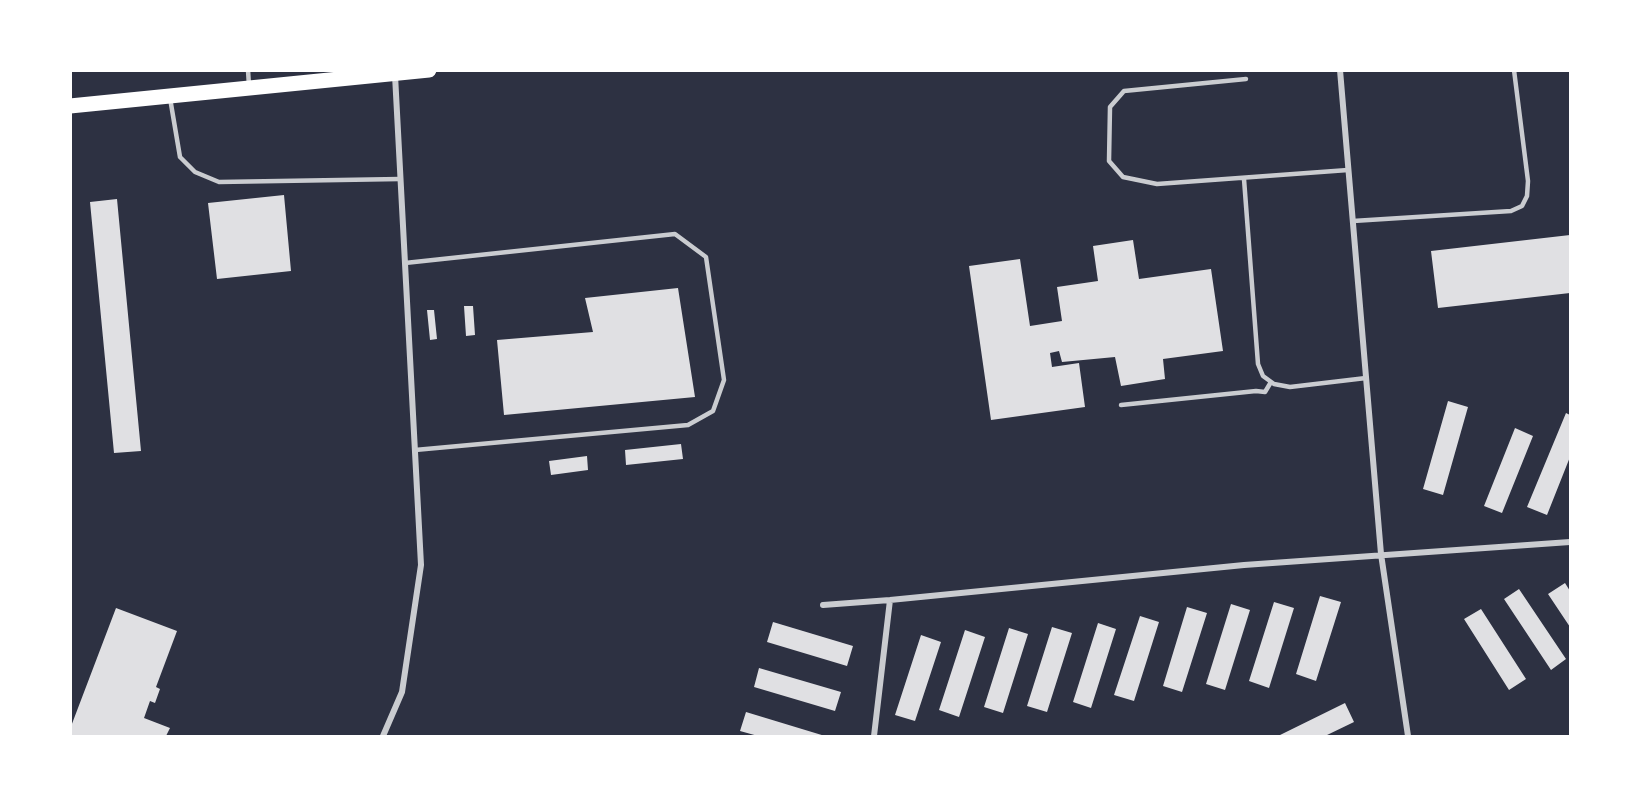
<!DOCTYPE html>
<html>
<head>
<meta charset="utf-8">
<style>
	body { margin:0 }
	#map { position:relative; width:1641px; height:807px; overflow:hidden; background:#2d3142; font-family:"Asap Condensed",sans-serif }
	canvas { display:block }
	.frame { position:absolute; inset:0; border:72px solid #fff; pointer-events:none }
</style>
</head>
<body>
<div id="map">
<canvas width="1641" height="807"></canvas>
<div class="frame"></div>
</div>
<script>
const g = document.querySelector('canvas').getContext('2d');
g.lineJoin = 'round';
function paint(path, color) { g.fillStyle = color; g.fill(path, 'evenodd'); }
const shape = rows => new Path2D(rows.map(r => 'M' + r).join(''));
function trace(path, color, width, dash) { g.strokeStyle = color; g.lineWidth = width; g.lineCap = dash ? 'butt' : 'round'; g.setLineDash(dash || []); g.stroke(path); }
const building = shape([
	[284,195,291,271,217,279,208,203],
	[117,199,141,451,114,453,90,202],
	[1570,235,1570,293,1438,308,1431,251],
	[1133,240,1139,279,1211,269,1223,351,1163,359,1165,379,1121,386,1115,357,1062,362,1059,351,1050,353,1052,367,1079,363,1085,407,991,420,969,266,1020,259,1030,326,1062,321,1057,287,1098,281,1093,246],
	[678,288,695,397,504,415,497,340,593,332,585,298],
	[464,306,473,306,475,335,466,336],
	[427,310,434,310,437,339,430,340],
	[1448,401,1468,407,1443,495,1423,489],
	[1566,413,1570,415,1570,457,1547,515,1527,507],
	[1515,428,1533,436,1502,513,1484,506],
	[681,444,683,459,626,465,625,450],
	[587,456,588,470,551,475,549,461],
	[1565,583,1570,591,1570,627,1548,594],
	[1519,589,1566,659,1551,670,1504,599],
	[1320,596,1341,602,1316,681,1296,674],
	[1274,602,1294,608,1269,688,1249,681],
	[1231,604,1250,610,1225,690,1206,684],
	[1187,607,1207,613,1182,692,1163,686],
	[116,608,177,631,156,687,160,689,155,703,150,701,144,718,170,728,166,736,70,736,70,729],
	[1481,609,1526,679,1509,690,1464,619],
	[1140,616,1159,622,1134,701,1114,695],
	[773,622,853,646,847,666,767,642],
	[1098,623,1116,629,1091,708,1073,702],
	[1052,627,1072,633,1047,712,1027,706],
	[1009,628,1028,634,1003,713,984,707],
	[965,630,985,637,959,717,939,710],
	[921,635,941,642,915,721,895,715],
	[759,668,841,692,835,711,754,687],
	[1345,703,1354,722,1325,736,1278,736],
	[746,712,825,736,758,736,740,731]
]);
const service = shape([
	[248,70,249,86],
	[1246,79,1124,91,1110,107,1109,161,1123,177,1157,184,1348,170],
	[170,98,180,157,195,172,219,182,400,179],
	[1244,179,1258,364,1263,376,1274,384,1290,387,1366,378],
	[1353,221,1511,211,1522,206,1527,196,1528,181,1514,70],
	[405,263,675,234,706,257,724,380,713,411,688,425,415,450],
	[1121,405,1256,391,1265,392,1271,382]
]);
const minor = shape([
	[1340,70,1381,554,1408,736],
	[823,605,890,600,1244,565,1570,542],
	[383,736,402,692,421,565,395,75],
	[874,736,890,600]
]);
const primary = shape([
	[70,106,429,70]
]);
paint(building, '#e0e0e3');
trace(service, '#caccd0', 4.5);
trace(minor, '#caccd0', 6);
trace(primary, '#fff', 15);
</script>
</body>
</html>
